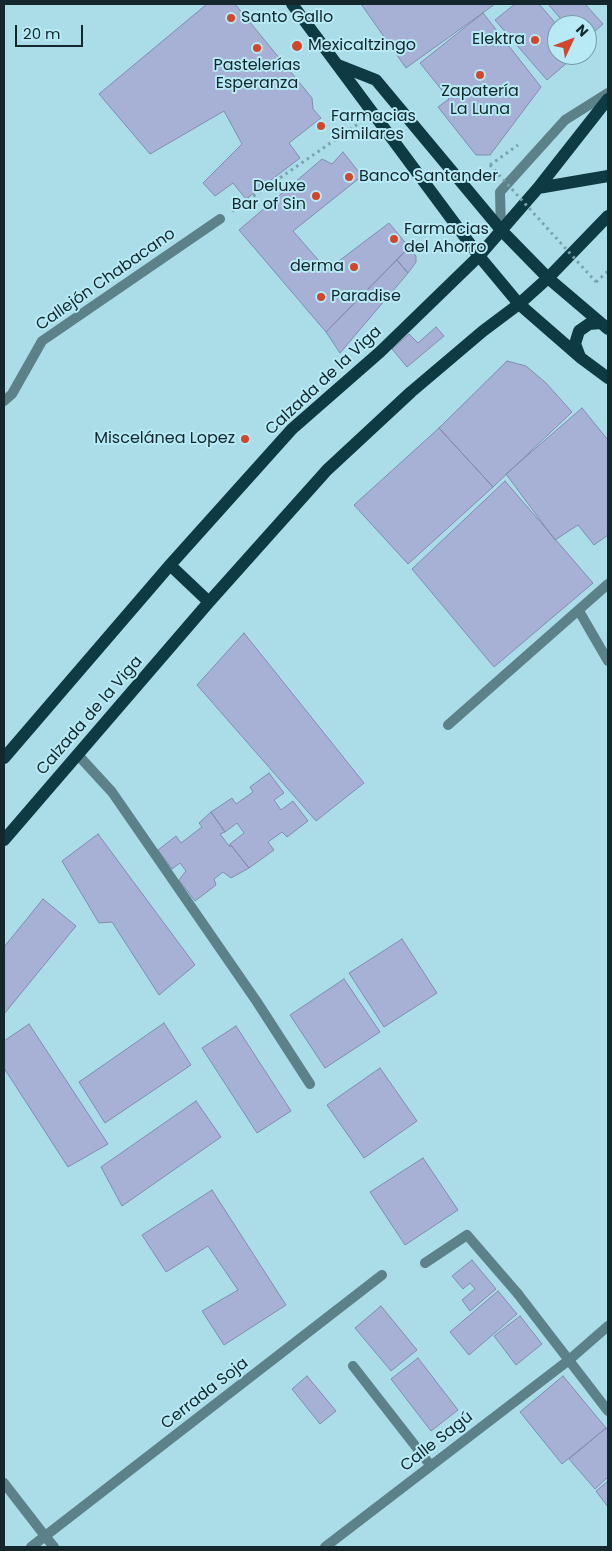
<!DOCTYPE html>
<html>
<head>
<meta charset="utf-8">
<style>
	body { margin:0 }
	#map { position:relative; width:612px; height:1551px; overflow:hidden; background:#aadde8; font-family:Poppins,sans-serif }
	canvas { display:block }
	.frame { position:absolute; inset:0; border:5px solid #13272c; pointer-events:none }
	.north { position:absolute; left:547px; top:15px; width:50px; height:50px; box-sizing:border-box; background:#b7eaf5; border:1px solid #759ca5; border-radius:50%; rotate:47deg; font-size:14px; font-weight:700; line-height:20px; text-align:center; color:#13272c }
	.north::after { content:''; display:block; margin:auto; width:18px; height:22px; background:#d2472c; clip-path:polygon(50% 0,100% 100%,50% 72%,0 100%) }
	.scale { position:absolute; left:15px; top:25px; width:68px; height:22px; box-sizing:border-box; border:2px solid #13272c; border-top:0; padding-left:6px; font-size:15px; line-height:18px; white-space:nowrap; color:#13272c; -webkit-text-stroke:4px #b7eaf5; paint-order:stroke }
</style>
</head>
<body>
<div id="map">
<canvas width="612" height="1551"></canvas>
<div class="frame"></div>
<div class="north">N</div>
<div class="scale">20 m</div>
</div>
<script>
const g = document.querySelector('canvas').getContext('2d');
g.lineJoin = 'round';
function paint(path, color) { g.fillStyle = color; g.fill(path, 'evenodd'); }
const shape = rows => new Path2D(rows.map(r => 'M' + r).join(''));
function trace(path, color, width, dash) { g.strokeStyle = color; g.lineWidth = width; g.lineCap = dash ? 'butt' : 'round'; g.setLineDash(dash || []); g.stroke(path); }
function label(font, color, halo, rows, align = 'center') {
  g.font = font + ' Poppins,sans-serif'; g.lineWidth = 4; g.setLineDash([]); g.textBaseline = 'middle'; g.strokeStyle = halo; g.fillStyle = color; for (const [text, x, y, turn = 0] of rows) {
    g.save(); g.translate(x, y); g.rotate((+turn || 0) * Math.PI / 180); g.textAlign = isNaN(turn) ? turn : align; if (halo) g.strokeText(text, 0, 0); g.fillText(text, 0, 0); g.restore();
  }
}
const building = shape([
	[207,4,235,4,312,98,313,109,321,118,289,143,300,158,246,199,233,183,215,196,203,183,242,144,224,111,150,154,99,94,207,4],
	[361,4,495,4,406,68,361,4],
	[515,4,539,4,557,25,557,55,576,55,547,80,495,20,515,4],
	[548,4,585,4,603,24,587,38,587,25,566,25,548,4],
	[483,13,541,87,490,155,476,155,438,107,449,99,420,63,483,13],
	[343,152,362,176,293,231,327,270,389,223,409,247,326,332,239,230,322,159,332,164,343,152],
	[409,247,416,256,416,262,408,273,397,260,409,247],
	[397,260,408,273,340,353,326,332,397,260],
	[436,327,444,336,407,367,392,349,409,334,418,343,436,327],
	[507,361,526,366,546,383,572,412,493,487,439,428,507,361],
	[582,408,608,440,608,535,594,545,578,525,555,540,506,474,582,408],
	[439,428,493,487,408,564,354,505,439,428],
	[505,481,593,583,494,667,412,569,505,481],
	[244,633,364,783,316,821,197,685,244,633],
	[269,773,284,793,274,800,281,810,293,801,308,821,287,837,282,832,268,842,274,850,249,868,230,844,244,833,237,823,225,832,211,812,232,798,236,804,253,792,250,787,269,773],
	[211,812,225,832,220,834,230,847,230,844,249,868,231,878,223,872,214,879,216,885,195,901,179,880,186,871,180,863,172,869,158,850,176,836,181,843,202,827,199,823,211,812],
	[98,834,195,965,159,995,112,922,99,923,62,861,98,834],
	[43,899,76,926,4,1014,4,947,43,899],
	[402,939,437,993,384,1027,349,973,402,939],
	[344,979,380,1032,325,1068,290,1015,344,979],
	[164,1023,191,1065,105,1123,79,1082,164,1023],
	[29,1024,108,1144,68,1167,4,1068,4,1041,29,1024],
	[236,1026,291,1111,257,1133,202,1048,236,1026],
	[380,1068,417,1121,364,1158,327,1105,380,1068],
	[196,1101,221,1137,122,1206,101,1167,196,1101],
	[423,1158,458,1210,405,1245,370,1192,423,1158],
	[212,1190,286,1305,224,1345,202,1311,238,1290,208,1246,166,1272,142,1235,212,1190],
	[472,1260,496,1289,470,1311,462,1300,475,1289,470,1283,463,1289,452,1276,472,1260],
	[498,1291,517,1314,469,1355,450,1332,498,1291],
	[381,1306,417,1350,391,1371,355,1328,381,1306],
	[520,1316,542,1344,516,1365,494,1336,520,1316],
	[418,1358,458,1410,431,1431,391,1379,418,1358],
	[307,1376,336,1411,320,1424,292,1389,307,1376],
	[563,1376,606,1428,562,1464,520,1412,563,1376],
	[606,1428,608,1431,608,1477,595,1489,569,1459,606,1428],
	[608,1481,608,1507,596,1491,608,1481]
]);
const path = shape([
	[490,165,518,145],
	[232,211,358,124],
	[596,282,608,271]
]);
const service = shape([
	[501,230,500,192,565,120,608,93],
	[78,755,112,792,257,1002,310,1084],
	[425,1263,467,1235,518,1294],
	[569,1360,608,1326],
	[4,1483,45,1536]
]);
const minor = shape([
	[4,401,12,394,42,341,220,219],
	[579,611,608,661],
	[448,725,608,584],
	[518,1294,608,1411],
	[353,1366,431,1466],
	[45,1536,54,1547],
	[31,1547,382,1275],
	[325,1547,569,1360]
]);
const primary = shape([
	[292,4,479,256,519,304,581,358,608,378],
	[338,65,376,80,501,230,548,278,608,329],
	[538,188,608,176],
	[580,357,575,344,579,331,589,324,601,323],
	[170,565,209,602],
	[4,758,170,565,292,429,380,352,479,256,538,188,608,99],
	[4,840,209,602,327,470,411,392,483,331,519,304,548,278,608,216]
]);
const pathBridge = shape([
	[490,165,596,282]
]);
const markers = [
	[231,18,5,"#d2472c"],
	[535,40,5,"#d2472c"],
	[297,46,6,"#d2472c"],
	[257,48,5,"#d2472c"],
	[480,75,5,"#d2472c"],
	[321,126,5,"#d2472c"],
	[349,177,5,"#d2472c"],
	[316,196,5,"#d2472c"],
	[394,239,5,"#d2472c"],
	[354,267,5,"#d2472c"],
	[321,297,5,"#d2472c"],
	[245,439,5,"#d2472c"]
];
const poiNames = [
	["Santo Gallo",241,18],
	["Elektra",525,40,"right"],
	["Mexicaltzingo",308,46],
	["Pastelerías",257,66,"center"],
	["Esperanza",257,84,"center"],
	["Zapatería",480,92,"center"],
	["La Luna",480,110,"center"],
	["Farmacias",331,117],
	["Similares",331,135],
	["Banco Santander",359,177],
	["Deluxe",306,187,"right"],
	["Bar of Sin",306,205,"right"],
	["Farmacias",404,230],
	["del Ahorro",404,248],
	["derma",344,267,"right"],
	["Paradise",331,297],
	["Miscelánea Lopez",235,439,"right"]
];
const streetNames = [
	["Callejón Chabacano",106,280,-35],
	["Calzada de la Viga",324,381,-43],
	["Calzada de la Viga",90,716,-49],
	["Cerrada Soja",205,1394,-38],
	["Calle Sagú",437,1442,-38]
];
paint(building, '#a7b1d6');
trace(building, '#828baf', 1);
trace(path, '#79a2ab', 3, [2.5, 4]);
trace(service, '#5c8189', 10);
trace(minor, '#5c8189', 10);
trace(primary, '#0e3b43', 12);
trace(pathBridge, '#79a2ab', 3, [2.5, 4]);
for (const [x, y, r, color] of markers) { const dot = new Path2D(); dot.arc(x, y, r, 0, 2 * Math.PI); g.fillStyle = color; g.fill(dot); trace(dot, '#b7eaf5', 2); }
label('16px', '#13272c', '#b7eaf5', poiNames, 'left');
label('16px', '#13272c', '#b7eaf5', streetNames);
</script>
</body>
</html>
